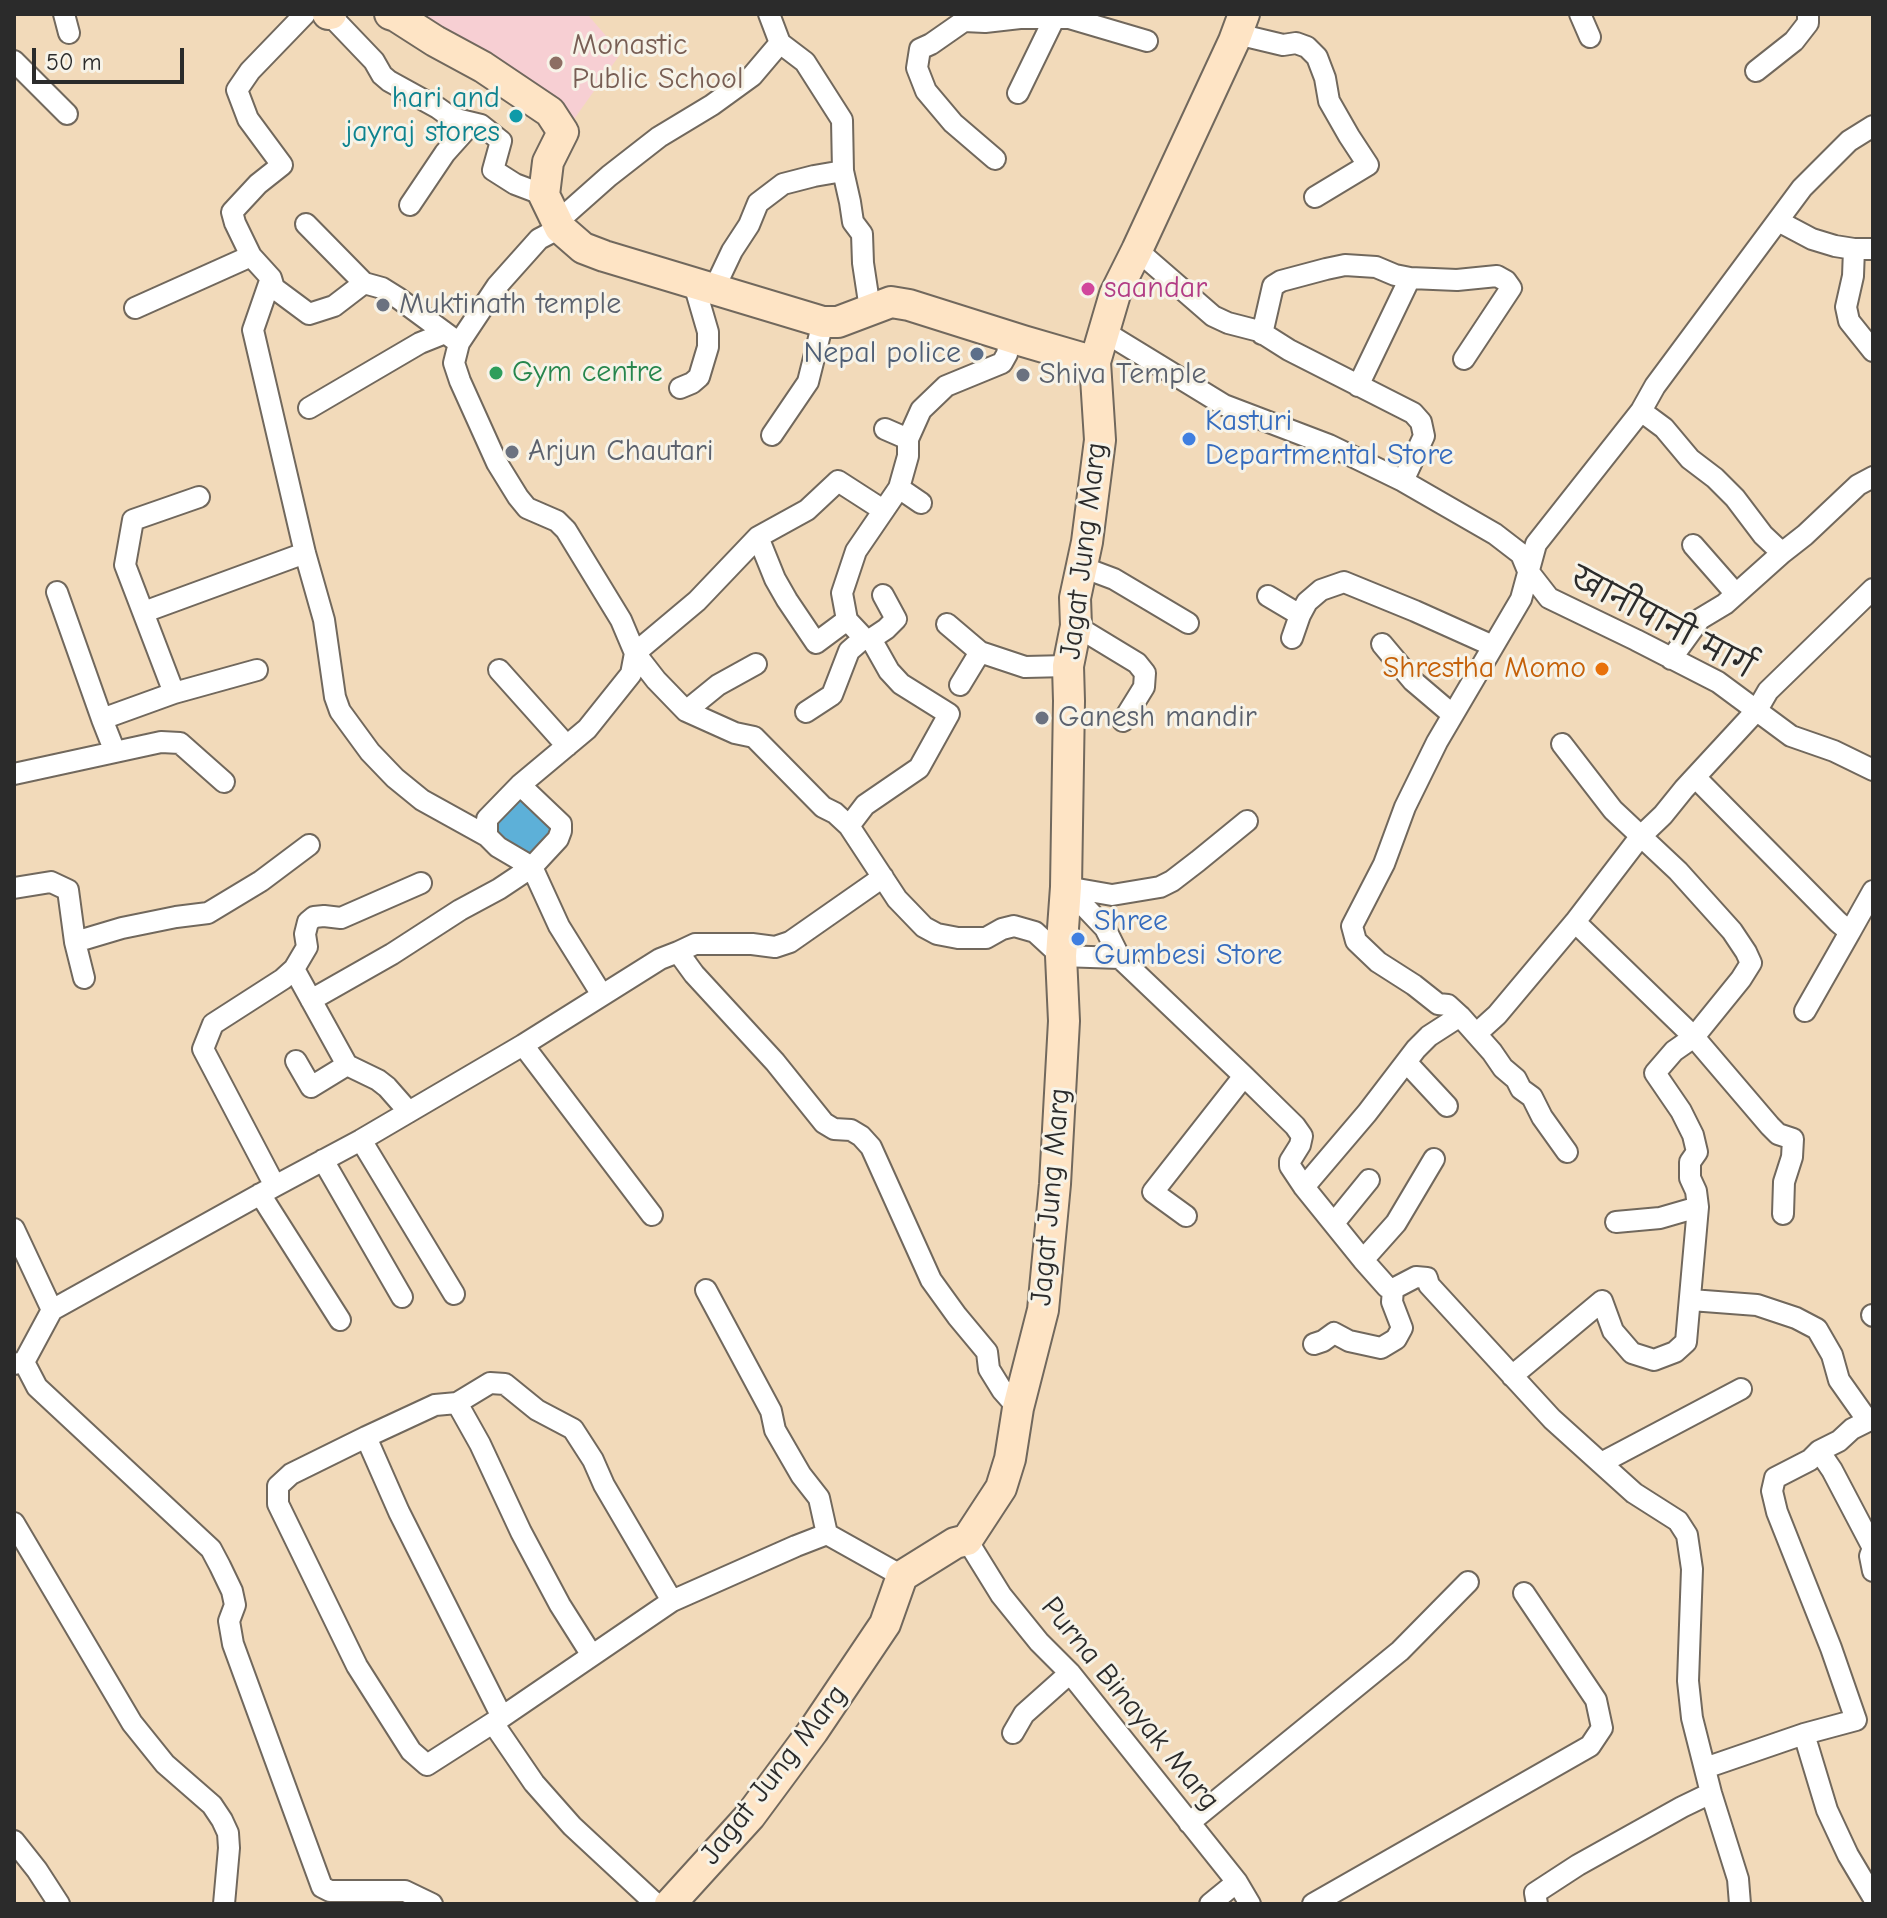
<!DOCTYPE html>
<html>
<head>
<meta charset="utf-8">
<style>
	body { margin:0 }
	#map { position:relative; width:1887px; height:1918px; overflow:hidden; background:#f2daba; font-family:"Comic Neue",sans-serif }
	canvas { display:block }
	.frame { position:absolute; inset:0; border:16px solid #2b2b2b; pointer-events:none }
	.scale { position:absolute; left:32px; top:48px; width:152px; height:36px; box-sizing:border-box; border:4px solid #2b2b2b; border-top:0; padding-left:10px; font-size:24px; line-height:28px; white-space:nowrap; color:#2b2b2b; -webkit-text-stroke:6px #f7f3e8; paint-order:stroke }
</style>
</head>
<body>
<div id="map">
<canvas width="1887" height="1918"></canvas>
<div class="frame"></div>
<div class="scale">50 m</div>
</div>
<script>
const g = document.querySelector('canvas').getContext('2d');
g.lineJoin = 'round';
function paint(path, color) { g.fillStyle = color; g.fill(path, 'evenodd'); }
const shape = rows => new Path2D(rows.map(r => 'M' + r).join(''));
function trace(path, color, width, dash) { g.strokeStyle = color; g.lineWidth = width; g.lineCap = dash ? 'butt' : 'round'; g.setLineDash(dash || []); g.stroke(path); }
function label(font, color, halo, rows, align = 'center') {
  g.font = font + ' "Comic Neue","Playpen Sans Deva",sans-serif'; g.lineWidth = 6; g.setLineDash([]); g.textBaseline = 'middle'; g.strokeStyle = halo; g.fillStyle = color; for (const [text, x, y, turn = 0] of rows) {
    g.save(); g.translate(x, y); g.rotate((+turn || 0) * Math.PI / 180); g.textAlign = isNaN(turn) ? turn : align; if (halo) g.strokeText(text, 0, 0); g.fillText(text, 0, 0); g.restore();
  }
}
const built = shape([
	[413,14,587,14,621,53,572,122]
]);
const water = shape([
	[523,796,556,824,552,836,533,857,523,855,496,834,493,827,512,805]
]);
const street = shape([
	[64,14,69,33],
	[305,14,250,71,237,90,248,119,282,165,258,184,232,212,235,223,251,256,271,278,274,288,309,314,334,306,364,283,382,288,398,298,459,343],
	[1580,14,1590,37],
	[330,15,374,61,382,75,389,81,438,108,452,118,481,125,501,141,493,170,515,184,544,195],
	[1237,34,1283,45,1296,43,1307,47,1317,57,1325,78,1329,101,1349,136,1368,165,1315,197],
	[14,61,67,114],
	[1756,71,1794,41,1808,23,1808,14],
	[1018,93,1054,19],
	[995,159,953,123,926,91,917,68,920,49,931,44,964,21,985,22,1020,18,1069,18,1147,41],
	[843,171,850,202,853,222,862,234,863,263,870,309],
	[410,205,445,153,471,124],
	[1778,221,1812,239,1835,246,1854,249,1873,249],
	[556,223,609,176,659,137,712,105,752,76,780,43],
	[306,224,364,283],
	[560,228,539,239,497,286,459,343,454,363,460,381,497,463,518,497,527,508,557,521,566,530,621,620,635,653,656,680,686,711,735,733,754,737,823,807,835,813,849,826,865,805,919,768,949,714,901,684,889,671,871,639,864,638,847,620,842,593,856,551,899,488],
	[1854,249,1853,276,1846,307,1849,321,1873,351],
	[1137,250,1213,316,1228,323,1259,331,1289,350,1413,413,1421,422,1424,436,1403,481],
	[271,278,253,330,305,553,324,620,335,697,340,711,370,752,395,778,422,800,487,836],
	[714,289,732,251,749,225,758,203,783,184,814,176,843,171,842,120,805,62,780,43,769,14],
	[135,308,251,256],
	[1103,331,1224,405,1329,445,1403,481,1495,534,1521,554,1528,571,1549,598,1636,640,1718,682,1791,736,1834,751,1873,770],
	[1262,334,1273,286,1281,281,1326,269,1345,265,1376,267,1395,275,1410,278,1457,280,1497,276,1506,281,1511,288,1464,359],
	[1358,386,1410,278],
	[680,388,692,383,699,377,708,347,708,332,694,284],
	[309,408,420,343,445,333],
	[1641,411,1664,428,1690,459,1715,478,1735,498,1763,535,1782,553,1805,535,1858,485,1873,477],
	[885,429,908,439,921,410,946,386,1002,363,1007,354,1010,337],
	[772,435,808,382,823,322],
	[908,439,908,456,899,488,921,503],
	[758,537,775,579,787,600,816,643,847,620],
	[1693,545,1736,594],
	[1082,567,1114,579,1188,623],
	[57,592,102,719,174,693,257,670],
	[1268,596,1300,615],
	[144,612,305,553],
	[947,624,980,652,1025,667,1068,666],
	[1076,626,1137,663,1145,673,1144,687,1123,721],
	[1292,638,1300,615,1307,602,1321,590,1344,582,1415,611,1493,646],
	[871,639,886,629,896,619,883,595],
	[1382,644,1413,681,1453,715],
	[1671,659,1700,619,1725,604,1782,553],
	[499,670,567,746],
	[960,685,980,652],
	[174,693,125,565,133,520,199,497],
	[686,711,718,685,756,664],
	[806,712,832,695,849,651,864,638],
	[115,752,161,742,180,743,224,782],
	[14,774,115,752,102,719],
	[1696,778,1838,922,1850,932,1873,891],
	[849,826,897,899,924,927,937,934,958,938,986,938,1002,929,1014,926,1035,932,1061,956,1120,958],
	[1066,887,1105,928,1120,958,1244,1076,1295,1126,1302,1136,1300,1145,1290,1161,1290,1166,1304,1187,1363,1260,1387,1287,1393,1289],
	[1066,887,1112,895,1160,887,1172,881,1198,861,1247,821],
	[14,888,51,882,68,890,75,942,84,978],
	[1575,922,1694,1037,1770,1126,1778,1134,1793,1139,1792,1157,1784,1182,1783,1214],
	[75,942,122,928,176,917,208,913,261,881,309,845],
	[678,952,695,944,752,944,775,947,790,942,883,877],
	[294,969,347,1065,378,1080,387,1087,409,1112],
	[602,995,559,926,532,867,498,847,487,836,487,819,520,785,587,729,631,674,635,653,697,601,758,537,807,510,838,481,883,510],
	[311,1000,392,954,460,910,499,889,532,867,544,854,558,839,561,831,561,824,520,785],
	[1805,1011,1850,932],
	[1476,1034,1497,1015,1575,922,1640,837,1663,815,1684,789,1757,710,1768,691,1873,589],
	[523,1045,652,1215],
	[296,1061,311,1087,347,1065],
	[1407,1063,1447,1106],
	[361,1140,454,1294],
	[1567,1152,1542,1117,1532,1097,1521,1089,1516,1079,1503,1068,1492,1052,1460,1016,1448,1005,1438,1004,1414,985,1378,962,1356,941,1352,926,1384,864,1405,807,1437,742,1521,599,1536,544,1641,411,1655,386,1802,188,1849,141,1873,126],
	[323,1160,402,1297],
	[275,1186,203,1049,213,1024,283,979,294,969,307,947,305,934,308,922,314,917,324,916,341,918,421,883],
	[1304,1187,1367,1113,1416,1049,1429,1036,1460,1016],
	[260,1194,340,1320],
	[1186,1216,1153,1192,1244,1076],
	[1616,1222,1660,1218,1698,1207],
	[1334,1223,1369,1180],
	[14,1229,52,1310],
	[1363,1260,1396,1223,1434,1159],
	[1393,1289,1416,1277,1427,1278,1429,1285,1552,1419,1634,1493,1678,1521,1687,1535,1692,1569,1688,1681,1692,1718,1711,1793,1738,1879,1740,1904],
	[706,1290,771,1411,775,1430,801,1475,819,1498,827,1534],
	[1691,1300,1757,1305,1796,1318,1817,1329,1832,1355,1839,1380,1868,1421,1852,1429,1839,1441,1819,1451,1832,1470,1873,1548,1870,1556,1873,1571],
	[1872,1315,1873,1316],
	[1314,1344,1323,1341,1334,1333,1349,1341,1381,1348,1396,1339,1402,1328,1392,1302,1393,1289],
	[24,1362,37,1387,211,1549,220,1566,232,1591,235,1605,229,1621,233,1644,322,1887,330,1891,405,1891,432,1904],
	[14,1364,24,1362,52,1310,275,1186,361,1140,523,1045,660,959,678,952,694,974,775,1062,824,1123,834,1129,851,1130,861,1136,871,1147,931,1280,957,1316,987,1352,989,1369,1002,1390,1018,1408],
	[1512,1376,1602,1301,1613,1331,1632,1353,1654,1360,1675,1352,1686,1342,1698,1207,1696,1191,1690,1178,1690,1162,1697,1152,1693,1135,1681,1111,1655,1073,1674,1051,1694,1037,1741,979,1751,963,1746,952,1732,931,1678,871,1613,810,1562,744],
	[457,1403,490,1383,505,1384,537,1410,573,1429,593,1460,604,1485,672,1601],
	[366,1437,435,1405,457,1403,480,1444,521,1532,560,1605,591,1654],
	[1601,1463,1741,1389],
	[14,1523,132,1723,165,1764,212,1805,222,1820,228,1833,229,1848,224,1904],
	[967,1540,1001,1595,1039,1642,1070,1673,1237,1882,1250,1904],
	[502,1717,399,1512,366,1437,291,1474,278,1486,278,1504,357,1666,411,1751,427,1765,502,1717,672,1601,796,1546,827,1534,902,1576],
	[493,1723,534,1783,572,1826,656,1904],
	[1013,1733,1024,1714,1070,1673],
	[1804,1734,1827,1810,1848,1855,1873,1897],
	[1705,1768,1804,1734,1856,1720,1831,1648,1777,1512,1772,1491,1775,1478,1810,1460,1819,1451],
	[1189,1823,1400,1651,1468,1582],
	[14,1841,37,1870,59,1904],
	[1210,1904,1237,1882],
	[1313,1904,1590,1746,1602,1728,1596,1700,1524,1593],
	[1537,1904,1535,1893,1578,1865,1682,1807,1711,1793]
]);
const secondary = shape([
	[328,14,331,14],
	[390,14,396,16,435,41,483,67,550,112,563,132,548,162,544,195,560,228,583,248,604,256,823,322,838,322,891,302,909,305,1023,341,1095,362],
	[670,1904,750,1816,813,1731,885,1624,902,1576,955,1543,967,1540,1001,1488,1010,1459,1018,1408,1043,1310,1055,1184,1064,1021,1061,956,1066,887,1069,701,1068,666,1076,626,1075,598,1087,542,1100,440,1095,362,1115,294,1137,250,1234,41,1244,14]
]);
const markers = [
	[556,63,8,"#8d6e63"],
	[516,116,8,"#0f9aa8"],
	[1088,289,8,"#d1479c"],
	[383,305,8,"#6b7280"],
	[977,354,8,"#5c6f8a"],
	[496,373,8,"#2e9e5b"],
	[1023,375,8,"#6b7280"],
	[1189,439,8,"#3f7fe0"],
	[512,452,8,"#6b7280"],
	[1602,669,8,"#e8710a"],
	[1042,718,8,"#6b7280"],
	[1078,939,8,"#3f7fe0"]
];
const educationNames = [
	["Monastic",572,46],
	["Public School",572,80]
];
const cultureNames = [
	["hari and",500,99],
	["jayraj stores",500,133]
];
const hotelNames = [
	["saandar",1104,289]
];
const worshipNames = [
	["Muktinath temple",399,305],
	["Shiva Temple",1039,375],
	["Arjun Chautari",528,452],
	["Ganesh mandir",1058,718]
];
const serviceNames = [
	["Nepal police",961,354]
];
const leisureNames = [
	["Gym centre",512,373]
];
const shopNames = [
	["Kasturi",1205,422],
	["Departmental Store",1205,456],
	["Shree",1094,922],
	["Gumbesi Store",1094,956]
];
const streetNames = [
	["Jagat Jung Marg",1084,551,-83],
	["खानीपानी मार्ग",1662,624,28],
	["Jagat Jung Marg",1051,1197,-85],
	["Purna Binayak Marg",1130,1704,51],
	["Jagat Jung Marg",774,1775,-52]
];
const foodNames = [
	["Shrestha Momo",1586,669]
];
paint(built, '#f7cfd3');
paint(water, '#5db0d8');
trace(street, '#71685d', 24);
trace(secondary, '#71685d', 34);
trace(street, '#fff', 20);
trace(secondary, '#fee4c5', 30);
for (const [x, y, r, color] of markers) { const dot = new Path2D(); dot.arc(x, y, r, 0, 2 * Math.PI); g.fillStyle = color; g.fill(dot); trace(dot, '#f7f3e8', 3); }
label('30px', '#785e54', '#f7f3e8', educationNames, 'left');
label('30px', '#0d838f', '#f7f3e8', cultureNames, 'right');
label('30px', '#b23c85', '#f7f3e8', hotelNames, 'left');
label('30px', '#5b616d', '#f7f3e8', worshipNames, 'left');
label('30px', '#4e5e75', '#f7f3e8', serviceNames, 'right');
label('30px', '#27864d', '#f7f3e8', leisureNames, 'left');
label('30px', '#366cbe', '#f7f3e8', shopNames, 'left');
label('30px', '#2b2b2b', '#f7f3e8', streetNames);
label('30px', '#c56008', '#f7f3e8', foodNames, 'right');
</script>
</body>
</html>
